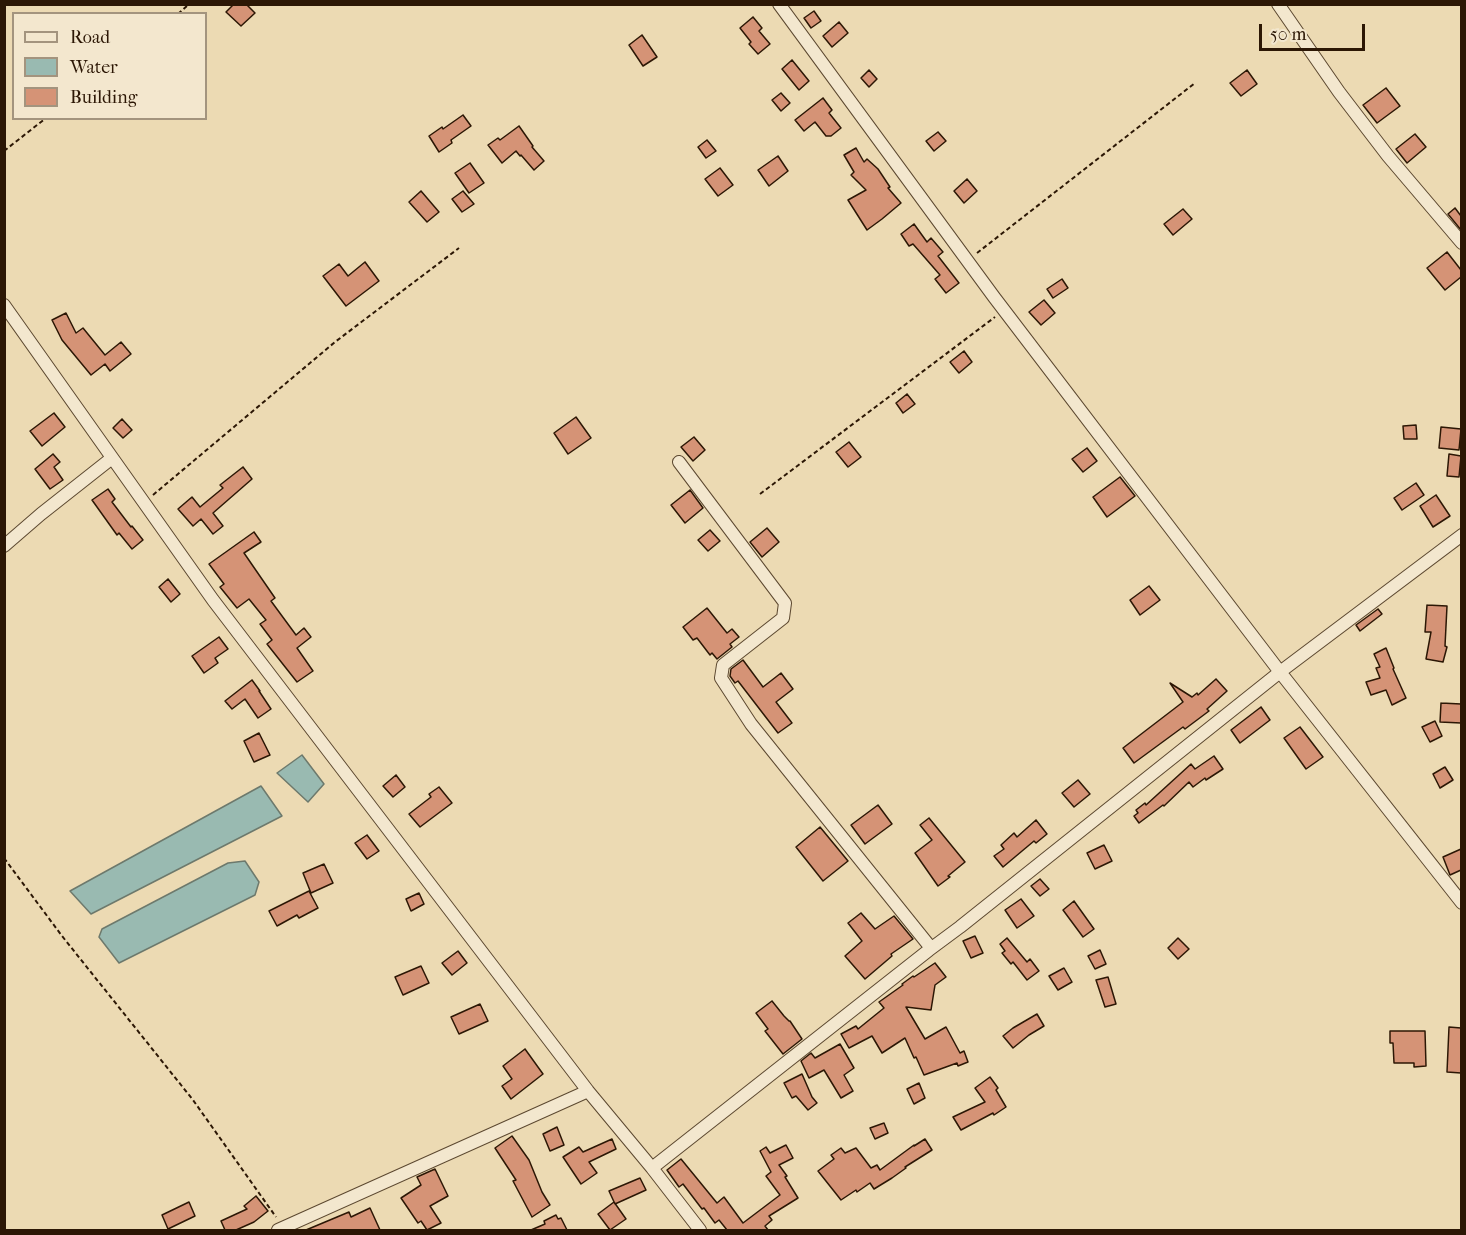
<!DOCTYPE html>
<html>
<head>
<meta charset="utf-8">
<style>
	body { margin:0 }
	#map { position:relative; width:1466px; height:1235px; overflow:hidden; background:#ecdab3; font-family:"IM FELL French Canon",serif }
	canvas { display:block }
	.frame { position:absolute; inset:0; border:6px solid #2c1705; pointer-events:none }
	.legend { position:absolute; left:12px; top:12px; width:195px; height:108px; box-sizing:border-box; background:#f3e7ce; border:2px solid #a3947e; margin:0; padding:8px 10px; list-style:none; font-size:18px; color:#2c1705 }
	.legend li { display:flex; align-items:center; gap:12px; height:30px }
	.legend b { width:30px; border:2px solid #a3947e }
	.scale { position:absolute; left:1259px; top:24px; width:106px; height:27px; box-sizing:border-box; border:3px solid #2c1705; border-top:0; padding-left:8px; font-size:18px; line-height:21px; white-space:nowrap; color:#2c1705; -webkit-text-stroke:4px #f3e7ce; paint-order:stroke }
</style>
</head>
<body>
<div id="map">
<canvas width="1466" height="1235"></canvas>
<div class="frame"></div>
<ul class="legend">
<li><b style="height:8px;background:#f3e7ce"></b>Road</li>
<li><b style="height:16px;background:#99bab1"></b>Water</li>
<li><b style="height:16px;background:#d59376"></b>Building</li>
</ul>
<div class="scale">50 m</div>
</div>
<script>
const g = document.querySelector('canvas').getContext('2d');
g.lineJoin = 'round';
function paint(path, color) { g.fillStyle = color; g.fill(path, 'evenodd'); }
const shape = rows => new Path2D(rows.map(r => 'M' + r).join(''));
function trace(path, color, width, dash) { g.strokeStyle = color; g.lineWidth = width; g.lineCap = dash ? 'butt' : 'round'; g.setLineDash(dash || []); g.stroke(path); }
const water = shape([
	[302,755,324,784,308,802,277,773,302,755],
	[261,786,282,816,91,914,70,891,261,786],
	[245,861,259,882,255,895,119,963,99,937,102,929,228,863,245,861]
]);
const building = shape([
	[234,4,246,4,255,13,241,26,226,12,234,4],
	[814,11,821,21,811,28,804,18,814,11],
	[753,17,762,28,759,31,770,44,758,54,749,44,751,42,740,28,753,17],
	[839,22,848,33,832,47,823,36,839,22],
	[642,35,657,57,643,66,629,45,642,35],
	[792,60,809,81,799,90,782,69,792,60],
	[869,70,877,79,869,87,861,78,869,70],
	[1247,70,1257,84,1241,96,1230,83,1247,70],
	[1386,88,1400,106,1377,123,1363,105,1386,88],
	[781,93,790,103,781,111,772,100,781,93],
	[823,98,832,110,829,113,841,128,831,136,826,136,815,122,804,131,795,120,823,98],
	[463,115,471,126,451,140,452,143,439,152,429,136,442,127,443,129,463,115],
	[519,126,533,146,532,147,544,161,534,170,521,155,520,156,516,151,502,163,488,145,498,138,500,140,519,126],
	[938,132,946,141,934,151,926,141,938,132],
	[1415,134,1426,147,1407,163,1396,149,1415,134],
	[707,140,716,151,706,158,698,147,707,140],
	[856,148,864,162,867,159,878,169,890,187,888,188,901,203,882,219,867,230,848,200,866,190,851,175,854,172,844,155,856,148],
	[778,156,788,171,769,186,758,170,778,156],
	[470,163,484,183,469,193,455,173,470,163],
	[720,168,733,185,718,196,705,179,720,168],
	[967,179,977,191,964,203,954,191,967,179],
	[421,191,439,212,427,222,409,202,421,191],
	[463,191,474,204,462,212,452,199,463,191],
	[1455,208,1461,216,1461,230,1448,214,1455,208],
	[1183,209,1192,219,1173,235,1164,224,1183,209],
	[914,224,927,242,931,238,943,252,938,256,959,283,946,293,935,279,940,275,913,244,909,246,901,234,914,224],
	[1447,252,1461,270,1461,277,1445,290,1427,268,1447,252],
	[365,262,379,281,346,306,323,276,339,264,348,276,365,262],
	[1062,279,1068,288,1053,298,1047,289,1062,279],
	[1044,300,1055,313,1041,325,1029,312,1044,300],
	[66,313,76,333,83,328,105,355,121,342,131,354,110,371,105,364,91,375,62,340,52,320,66,313],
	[964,351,972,362,959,373,950,362,964,351],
	[907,394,915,404,903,413,896,403,907,394],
	[54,413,65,427,42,446,30,431,54,413],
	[576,417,591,438,568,454,554,433,576,417],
	[122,419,132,430,123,438,113,428,122,419],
	[1416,425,1417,439,1404,439,1403,426,1416,425],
	[1441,427,1461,429,1459,450,1439,448,1441,427],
	[694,437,705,450,693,461,681,447,694,437],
	[849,442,861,457,848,467,836,452,849,442],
	[1087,448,1097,461,1083,472,1072,459,1087,448],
	[53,454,60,462,54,467,63,480,50,489,35,469,53,454],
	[1449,454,1461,456,1459,477,1447,476,1449,454],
	[243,467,252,479,213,513,223,526,213,534,201,519,193,526,178,509,192,497,200,507,223,488,220,485,243,467],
	[1120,477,1135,496,1107,517,1093,497,1120,477],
	[1416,483,1424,495,1402,510,1394,498,1416,483],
	[108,489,115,499,112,502,131,527,132,526,143,540,132,549,119,533,117,535,92,500,108,489],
	[690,490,703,508,685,523,671,505,690,490],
	[1436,495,1450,516,1433,527,1420,506,1436,495],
	[767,528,779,542,762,557,750,542,767,528],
	[710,530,720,541,708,551,698,540,710,530],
	[254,532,261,542,244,553,275,598,271,601,296,635,304,628,311,637,297,648,313,671,297,682,267,644,272,640,260,624,266,620,249,599,237,608,220,587,224,584,209,564,254,532],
	[168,579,180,594,171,602,159,587,168,579],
	[1149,586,1160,600,1140,615,1130,600,1149,586],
	[1427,605,1447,606,1445,646,1447,647,1443,662,1426,659,1431,632,1425,632,1427,605],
	[707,608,727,633,732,629,739,637,730,644,732,647,717,659,712,653,710,655,697,638,693,640,683,627,707,608],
	[1378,609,1382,614,1360,631,1356,625,1378,609],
	[219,637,228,649,215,658,218,663,204,673,192,656,219,637],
	[1386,648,1394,668,1393,669,1406,698,1392,705,1386,690,1371,695,1366,682,1380,678,1376,668,1380,667,1374,654,1386,648],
	[743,660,763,687,781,673,793,689,776,702,792,723,778,733,738,681,735,683,730,676,731,669,743,660],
	[1216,679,1227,691,1207,709,1209,711,1185,729,1183,727,1134,763,1123,748,1183,702,1170,683,1192,697,1197,693,1198,695,1216,679],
	[252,680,260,691,259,691,271,709,258,718,245,699,232,709,225,701,252,680],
	[1441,703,1461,704,1461,723,1440,722,1441,703],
	[1261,707,1270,720,1240,743,1231,730,1261,707],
	[1435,721,1442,736,1430,742,1422,727,1435,721],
	[1300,727,1323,757,1306,769,1284,738,1300,727],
	[259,733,270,755,254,762,244,741,259,733],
	[1214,756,1223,769,1206,780,1205,778,1193,787,1189,782,1164,806,1163,805,1139,823,1134,816,1138,813,1136,810,1145,803,1146,805,1191,764,1195,769,1214,756],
	[1445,767,1453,780,1440,788,1433,774,1445,767],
	[396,775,405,787,393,797,383,786,396,775],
	[1078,780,1090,794,1074,807,1062,793,1078,780],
	[439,787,452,803,420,827,409,814,431,797,429,794,439,787],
	[878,805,892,824,865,844,851,825,878,805],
	[929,818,965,862,948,876,950,877,938,886,915,853,932,840,920,825,929,818],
	[1036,820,1047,834,1036,843,1034,841,1003,867,994,856,1004,849,1001,845,1014,833,1017,837,1036,820],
	[820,827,848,861,823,881,796,847,820,827],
	[367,835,379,851,367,859,355,843,367,835],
	[1104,845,1112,861,1095,869,1087,853,1104,845],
	[1461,849,1461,870,1450,875,1443,857,1461,849],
	[324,864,333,883,311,893,303,873,324,864],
	[1040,879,1049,889,1040,896,1031,886,1040,879],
	[309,891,318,908,299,918,297,915,277,926,269,911,309,891],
	[419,893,424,904,411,911,406,899,419,893],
	[1021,899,1034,916,1017,928,1005,910,1021,899],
	[1074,901,1094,929,1083,937,1063,910,1074,901],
	[861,913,875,929,894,916,913,939,891,954,892,956,865,979,845,956,862,941,848,923,861,913],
	[975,936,983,953,971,958,963,941,975,936],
	[1007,938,1027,962,1030,959,1039,971,1027,980,1013,962,1011,964,1002,953,1005,951,1000,944,1007,938],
	[1178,938,1189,949,1178,959,1168,948,1178,938],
	[1100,950,1106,964,1095,969,1088,956,1100,950],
	[458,951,467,963,452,975,442,963,458,951],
	[935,963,946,977,935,985,931,1010,906,1007,925,1039,946,1027,960,1053,964,1051,968,1062,958,1066,957,1063,924,1075,916,1057,914,1058,905,1038,882,1053,872,1036,849,1048,841,1034,856,1026,858,1029,884,1008,879,1002,903,985,902,984,913,976,914,977,935,963],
	[421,966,429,983,403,995,395,977,421,966],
	[1064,968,1072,982,1058,990,1049,976,1064,968],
	[1108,977,1116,1004,1105,1007,1096,980,1108,977],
	[772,1001,784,1016,789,1021,790,1021,802,1039,783,1054,765,1031,768,1029,756,1013,772,1001],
	[480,1004,488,1021,459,1034,451,1017,480,1004],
	[1037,1014,1044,1026,1029,1035,1013,1048,1003,1036,1013,1028,1037,1014],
	[1449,1027,1461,1028,1461,1073,1447,1072,1449,1027],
	[1390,1031,1425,1031,1426,1066,1414,1067,1414,1063,1394,1063,1393,1043,1390,1043,1390,1031],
	[840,1044,854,1068,844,1075,853,1091,841,1098,824,1070,809,1078,801,1061,811,1053,815,1058,840,1044],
	[525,1049,543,1074,511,1099,502,1086,512,1079,503,1066,525,1049],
	[802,1074,812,1097,817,1103,808,1110,796,1096,792,1098,784,1083,802,1074],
	[990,1077,998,1088,996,1090,1006,1107,994,1115,993,1113,961,1130,953,1117,985,1102,975,1088,990,1077],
	[919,1083,925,1098,914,1104,907,1089,919,1083],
	[884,1123,888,1133,875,1139,870,1128,884,1123],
	[557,1127,564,1145,550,1151,543,1134,557,1127],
	[512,1136,529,1160,542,1192,550,1205,532,1217,513,1181,516,1180,495,1148,512,1136],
	[612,1139,616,1149,589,1162,597,1173,581,1184,563,1157,579,1147,583,1152,612,1139],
	[925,1139,932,1150,905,1167,906,1168,892,1178,874,1189,870,1183,857,1192,856,1190,841,1200,818,1171,834,1159,831,1155,841,1148,845,1153,856,1148,871,1168,877,1165,880,1170,914,1145,914,1146,925,1139],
	[786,1145,793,1158,779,1165,787,1176,785,1177,798,1198,769,1216,772,1220,765,1226,768,1230,727,1230,719,1220,715,1223,704,1208,702,1209,683,1184,679,1187,667,1170,681,1159,717,1203,724,1197,743,1223,780,1195,766,1176,771,1172,760,1151,766,1147,770,1153,786,1145],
	[435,1169,448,1196,430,1206,441,1223,427,1230,421,1221,418,1223,401,1198,421,1185,417,1177,435,1169],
	[640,1178,646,1190,615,1204,609,1191,640,1178],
	[256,1196,268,1211,254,1222,236,1230,225,1230,221,1221,247,1209,244,1206,256,1196],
	[189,1202,195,1216,168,1229,162,1215,189,1202],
	[614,1202,626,1219,610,1230,598,1214,614,1202],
	[370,1208,380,1230,306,1230,349,1212,351,1217,370,1208],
	[556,1215,558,1219,561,1218,567,1230,531,1230,545,1224,544,1221,556,1215]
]);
const path = shape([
	[178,14,189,4],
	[4,151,46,118],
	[977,253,1195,83],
	[760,494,995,317],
	[153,495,335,342,459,248],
	[4,858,62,936,193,1100,276,1217]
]);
const minor = shape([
	[779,4,994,297,1280,672,1462,903],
	[1278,4,1339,92,1388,156,1462,243],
	[4,305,213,600,588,1091,652,1168,700,1230],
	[679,462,785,603,783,618,723,665,721,678,751,724,931,948],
	[4,546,41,514,112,458],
	[652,1168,929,950,960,927,1280,672,1462,535],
	[278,1230,588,1091]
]);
paint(water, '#99bab1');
trace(water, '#6d796c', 1.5);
paint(building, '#d59376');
trace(building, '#2c1705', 1.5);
trace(minor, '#5c4830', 14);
trace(path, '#2c1705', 2, [4.5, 3]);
trace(minor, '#f3e7ce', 12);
</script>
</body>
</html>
